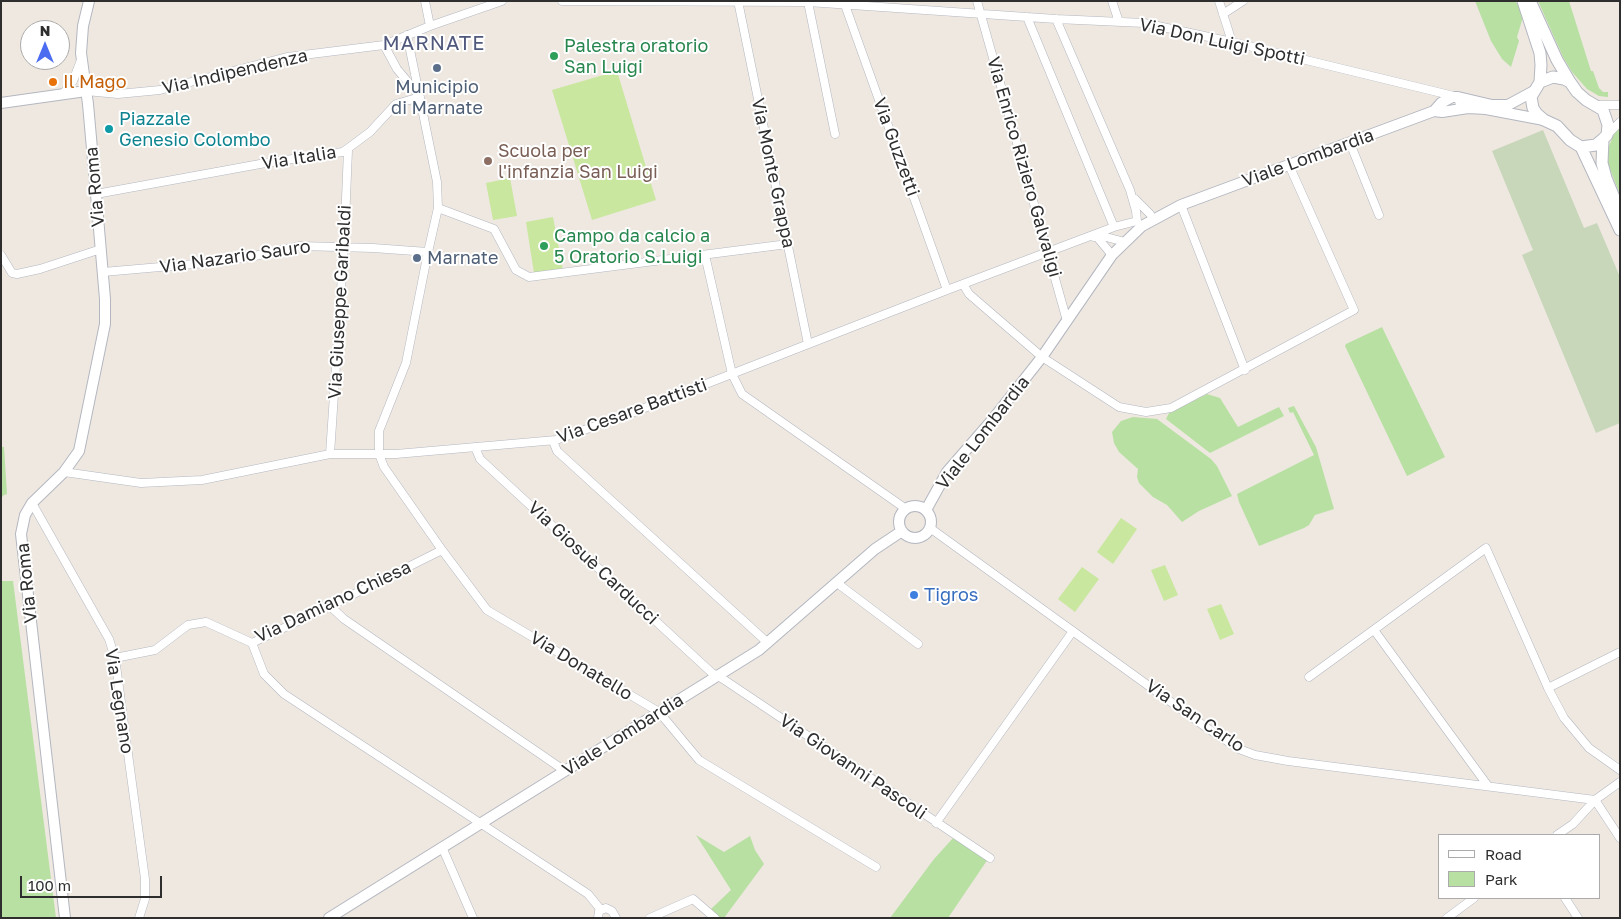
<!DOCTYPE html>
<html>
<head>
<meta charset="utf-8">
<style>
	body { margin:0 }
	#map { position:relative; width:1621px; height:919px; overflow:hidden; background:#eee8e1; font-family:"Golos Text",sans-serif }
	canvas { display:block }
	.frame { position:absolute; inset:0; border:2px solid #2e2e2e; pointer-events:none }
	.legend { position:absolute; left:1438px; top:834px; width:162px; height:65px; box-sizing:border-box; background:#fff; border:1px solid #ababab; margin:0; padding:6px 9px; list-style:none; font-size:15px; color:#2e2e2e }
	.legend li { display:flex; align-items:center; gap:10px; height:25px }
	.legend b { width:25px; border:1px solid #ababab }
	.north { position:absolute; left:20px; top:20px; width:50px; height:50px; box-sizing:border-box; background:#fff; border:1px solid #ababab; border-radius:50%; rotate:0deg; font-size:14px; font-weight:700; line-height:20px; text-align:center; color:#2e2e2e }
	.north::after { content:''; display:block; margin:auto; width:18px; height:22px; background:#4d6df0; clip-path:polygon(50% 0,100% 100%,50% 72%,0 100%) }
	.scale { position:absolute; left:20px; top:876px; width:142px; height:22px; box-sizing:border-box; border:2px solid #2e2e2e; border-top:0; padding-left:6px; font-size:15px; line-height:18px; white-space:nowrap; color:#2e2e2e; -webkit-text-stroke:4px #fff; paint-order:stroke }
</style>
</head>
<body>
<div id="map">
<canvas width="1621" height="919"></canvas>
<div class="frame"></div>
<ul class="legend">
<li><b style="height:6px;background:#fff"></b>Road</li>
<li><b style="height:14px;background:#b8e0a2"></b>Park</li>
</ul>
<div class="north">N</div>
<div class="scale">100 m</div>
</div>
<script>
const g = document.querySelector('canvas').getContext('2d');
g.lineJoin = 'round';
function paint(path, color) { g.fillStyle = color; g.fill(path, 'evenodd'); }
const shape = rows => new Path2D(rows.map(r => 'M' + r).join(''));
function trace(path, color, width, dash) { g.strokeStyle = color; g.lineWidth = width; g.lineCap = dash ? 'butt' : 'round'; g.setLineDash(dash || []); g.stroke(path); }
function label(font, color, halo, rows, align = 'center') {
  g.font = font + ' "Golos Text",sans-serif'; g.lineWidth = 4; g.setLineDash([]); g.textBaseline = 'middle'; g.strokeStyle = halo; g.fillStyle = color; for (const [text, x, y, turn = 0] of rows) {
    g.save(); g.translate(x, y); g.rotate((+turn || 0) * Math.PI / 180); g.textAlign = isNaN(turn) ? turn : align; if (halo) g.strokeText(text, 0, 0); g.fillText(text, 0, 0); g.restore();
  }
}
const green = shape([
	[1475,1,1515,1,1519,6,1523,17,1517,37,1519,41,1511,67,1502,59,1491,41],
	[1538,1,1569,1,1591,71,1593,71,1599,88,1603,92,1608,92,1608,97,1599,96,1587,89,1572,72,1563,57],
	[1620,125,1620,195,1607,161,1607,151,1613,136],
	[1382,327,1445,457,1407,476,1345,346,1346,344],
	[1207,394,1220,398,1238,427,1279,407,1284,416,1210,453,1166,419,1169,413],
	[1294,406,1316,447,1334,509,1315,515,1309,525,1304,528,1259,546,1239,502,1237,494,1314,455,1293,412,1290,413,1288,408],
	[1133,417,1157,419,1211,459,1217,466,1232,496,1199,511,1182,522,1167,505,1153,497,1139,483,1137,477,1138,469,1119,452,1114,443,1112,432,1121,421],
	[1,447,4,447,7,494,4,495,1,498],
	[1,581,13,581,56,918,1,918],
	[696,835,724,852,750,836,755,850,764,864,724,918,718,918,711,909,731,890],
	[954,837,988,859,948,918,890,918,934,859]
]);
const cemetery = shape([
	[1543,130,1584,228,1597,223,1620,277,1620,423,1596,433,1522,255,1533,250,1492,151]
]);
const pitch = shape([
	[617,71,656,200,592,220,552,90],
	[510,178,517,216,493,220,486,183],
	[553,217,563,270,534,273,526,222],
	[1121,518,1137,529,1113,564,1097,552],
	[1165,565,1178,595,1164,601,1151,570],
	[1082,567,1099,579,1075,612,1058,599],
	[1221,604,1234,634,1220,640,1207,609]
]);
const minor = shape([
	[425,1,430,26],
	[562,1,808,2,1056,19,1144,23,1232,42,1458,97,1461,109],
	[738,1,808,344],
	[977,1,1067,321],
	[1112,1,1119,22],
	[1219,1,1232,42],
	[808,2,835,134],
	[845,5,947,290],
	[1223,14,1243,1],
	[1027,17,1114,227],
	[407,35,437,182,438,208,428,252,406,363,379,431,379,454,384,467,442,550,487,610,659,712,699,760,876,867],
	[384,45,397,69,418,94],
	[86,91,118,94,160,90,287,57,384,45,430,26,502,1],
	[63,94,73,81,81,60],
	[1598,105,1620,105],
	[1607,135,1620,122],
	[1350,143,1379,215],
	[96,194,271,162,343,152,370,132,396,104,420,97],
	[1135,199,1150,214],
	[1181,205,1245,370],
	[438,208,494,229,516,270,529,277,788,244],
	[1094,237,1106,237,1125,242],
	[1097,237,1112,255],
	[1,255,12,273,17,274,40,269,101,249],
	[705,255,732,374,742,394,906,509],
	[103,272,206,263,250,257,300,246,373,248,428,252],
	[963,284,969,294,1042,357,1119,407,1146,412,1171,408,1354,310,1289,165],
	[553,441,557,451,768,643],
	[475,447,480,459,712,673,723,679,990,858],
	[330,454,344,246,348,150],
	[64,472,141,483,202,480,330,454,396,454,556,440,629,414,947,290,1114,227,1137,221,1136,211,1130,190,1056,19],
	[32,503,109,639,115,658,145,879,145,899,139,918],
	[930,528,1207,728,1239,749,1255,755,1288,761,1595,800,1620,782],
	[837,583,918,644],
	[330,606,344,619,565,771],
	[1374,630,1488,786],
	[252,643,264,674,284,694,588,894,601,910],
	[115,658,155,650,188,625,206,622,252,643,330,606,442,550],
	[1309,677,1486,548,1548,688,1564,718,1589,748,1620,770],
	[1548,688,1620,652],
	[936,823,1073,631],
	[1557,835,1573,824,1595,800,1620,838],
	[442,847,473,918],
	[1565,898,1578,918],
	[598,918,599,911,606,908,612,911,616,918],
	[650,918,693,899,715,918],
	[1447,918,1474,898]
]);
const tertiary = shape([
	[1,103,86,91],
	[1434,111,1442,112,1468,108,1486,109,1544,120],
	'899 522a16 16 0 1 1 32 0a16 16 0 1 1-32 0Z',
	[926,510,947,472,993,419,1042,357,1112,255,1142,226,1181,205,1434,111,1441,103,1452,97,1458,97,1492,105,1508,105,1534,91],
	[65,918,21,534,25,515,32,503,64,472,79,451,105,324,105,299,96,194,88,104,81,53,83,26,89,1],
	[329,918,759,650,875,549,902,531]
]);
const secondary = shape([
	[1523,1,1540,53,1541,65,1540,82,1531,97,1533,108,1537,114,1544,120,1557,126,1570,140,1581,147,1596,145,1603,139,1607,135,1608,125,1603,110,1586,100,1577,92,1570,82,1564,79,1553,77,1540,82],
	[1531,3,1557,60,1570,82],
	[1603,139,1602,163,1606,178,1620,212],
	[1581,147,1620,230]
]);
const markers = [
	[554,56,5,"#2e9e5b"],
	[437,68,5,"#5c6f8a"],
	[53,82,5,"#e8710a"],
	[109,129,5,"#0f9aa8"],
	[488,161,5,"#8d6e63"],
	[544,246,5,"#2e9e5b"],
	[417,258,5,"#5c6f8a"],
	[914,595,5,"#3f7fe0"]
];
const streetNames = [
	["Via Don Luigi Spotti",1222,42,12],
	["Via Indipendenza",235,72,-13],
	["Via Guzzetti",896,147,70],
	["Via Italia",299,158,-9],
	["Viale Lombardia",1308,158,-20],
	["Via Enrico Riziero Galvaligi",1024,167,74],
	["Via Monte Grappa",773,173,78],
	["Via Roma",95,187,-95],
	["Via Nazario Sauro",235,257,-8],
	["Via Giuseppe Garibaldi",340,302,-87],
	["Via Cesare Battisti",632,411,-20],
	["Viale Lombardia",983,433,-52],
	["Via Giosuè Carducci",593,563,43],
	["Via Roma",27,583,-96],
	["Via Damiano Chiesa",333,602,-25],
	["Via Donatello",581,666,31],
	["Via Legnano",119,701,81],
	["Via San Carlo",1195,716,34],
	["Viale Lombardia",623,735,-32],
	["Via Giovanni Pascoli",853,767,34]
];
const leisureNames = [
	["Palestra oratorio",564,46],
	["San Luigi",564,67],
	["Campo da calcio a",554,236],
	["5 Oratorio S.Luigi",554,257]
];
const foodNames = [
	["Il Mago",63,82]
];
const serviceNames = [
	["Municipio",437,87],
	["di Marnate",437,108],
	["Marnate",427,258,"left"]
];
const cultureNames = [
	["Piazzale",119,119],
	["Genesio Colombo",119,140]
];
const educationNames = [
	["Scuola per",498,151],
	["l'infanzia San Luigi",498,172]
];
const shopNames = [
	["Tigros",924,595]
];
const quarterNames = [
	["MARNATE",434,44]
];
paint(green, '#b8e0a2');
paint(cemetery, '#c8d7ba');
paint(pitch, '#c9e79e');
trace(minor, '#b4b7c0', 9);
trace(tertiary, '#b4b7c0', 12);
trace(secondary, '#b4b7c0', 13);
trace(minor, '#fff', 8);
trace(tertiary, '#fff', 10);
trace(secondary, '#fff', 11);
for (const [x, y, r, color] of markers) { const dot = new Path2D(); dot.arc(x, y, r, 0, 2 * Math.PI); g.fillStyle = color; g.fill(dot); trace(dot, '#fff', 2); }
label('18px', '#2e2e2e', '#fff', streetNames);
label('18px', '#27864d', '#fff', leisureNames, 'left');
label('18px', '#c56008', '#fff', foodNames, 'left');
label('18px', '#4e5e75', '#fff', serviceNames);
label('18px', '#0d838f', '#fff', cultureNames, 'left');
label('18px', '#785e54', '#fff', educationNames, 'left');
label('18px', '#366cbe', '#fff', shopNames, 'left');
g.letterSpacing = '1px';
label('20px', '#50587c', '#fff', quarterNames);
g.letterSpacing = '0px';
</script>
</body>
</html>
